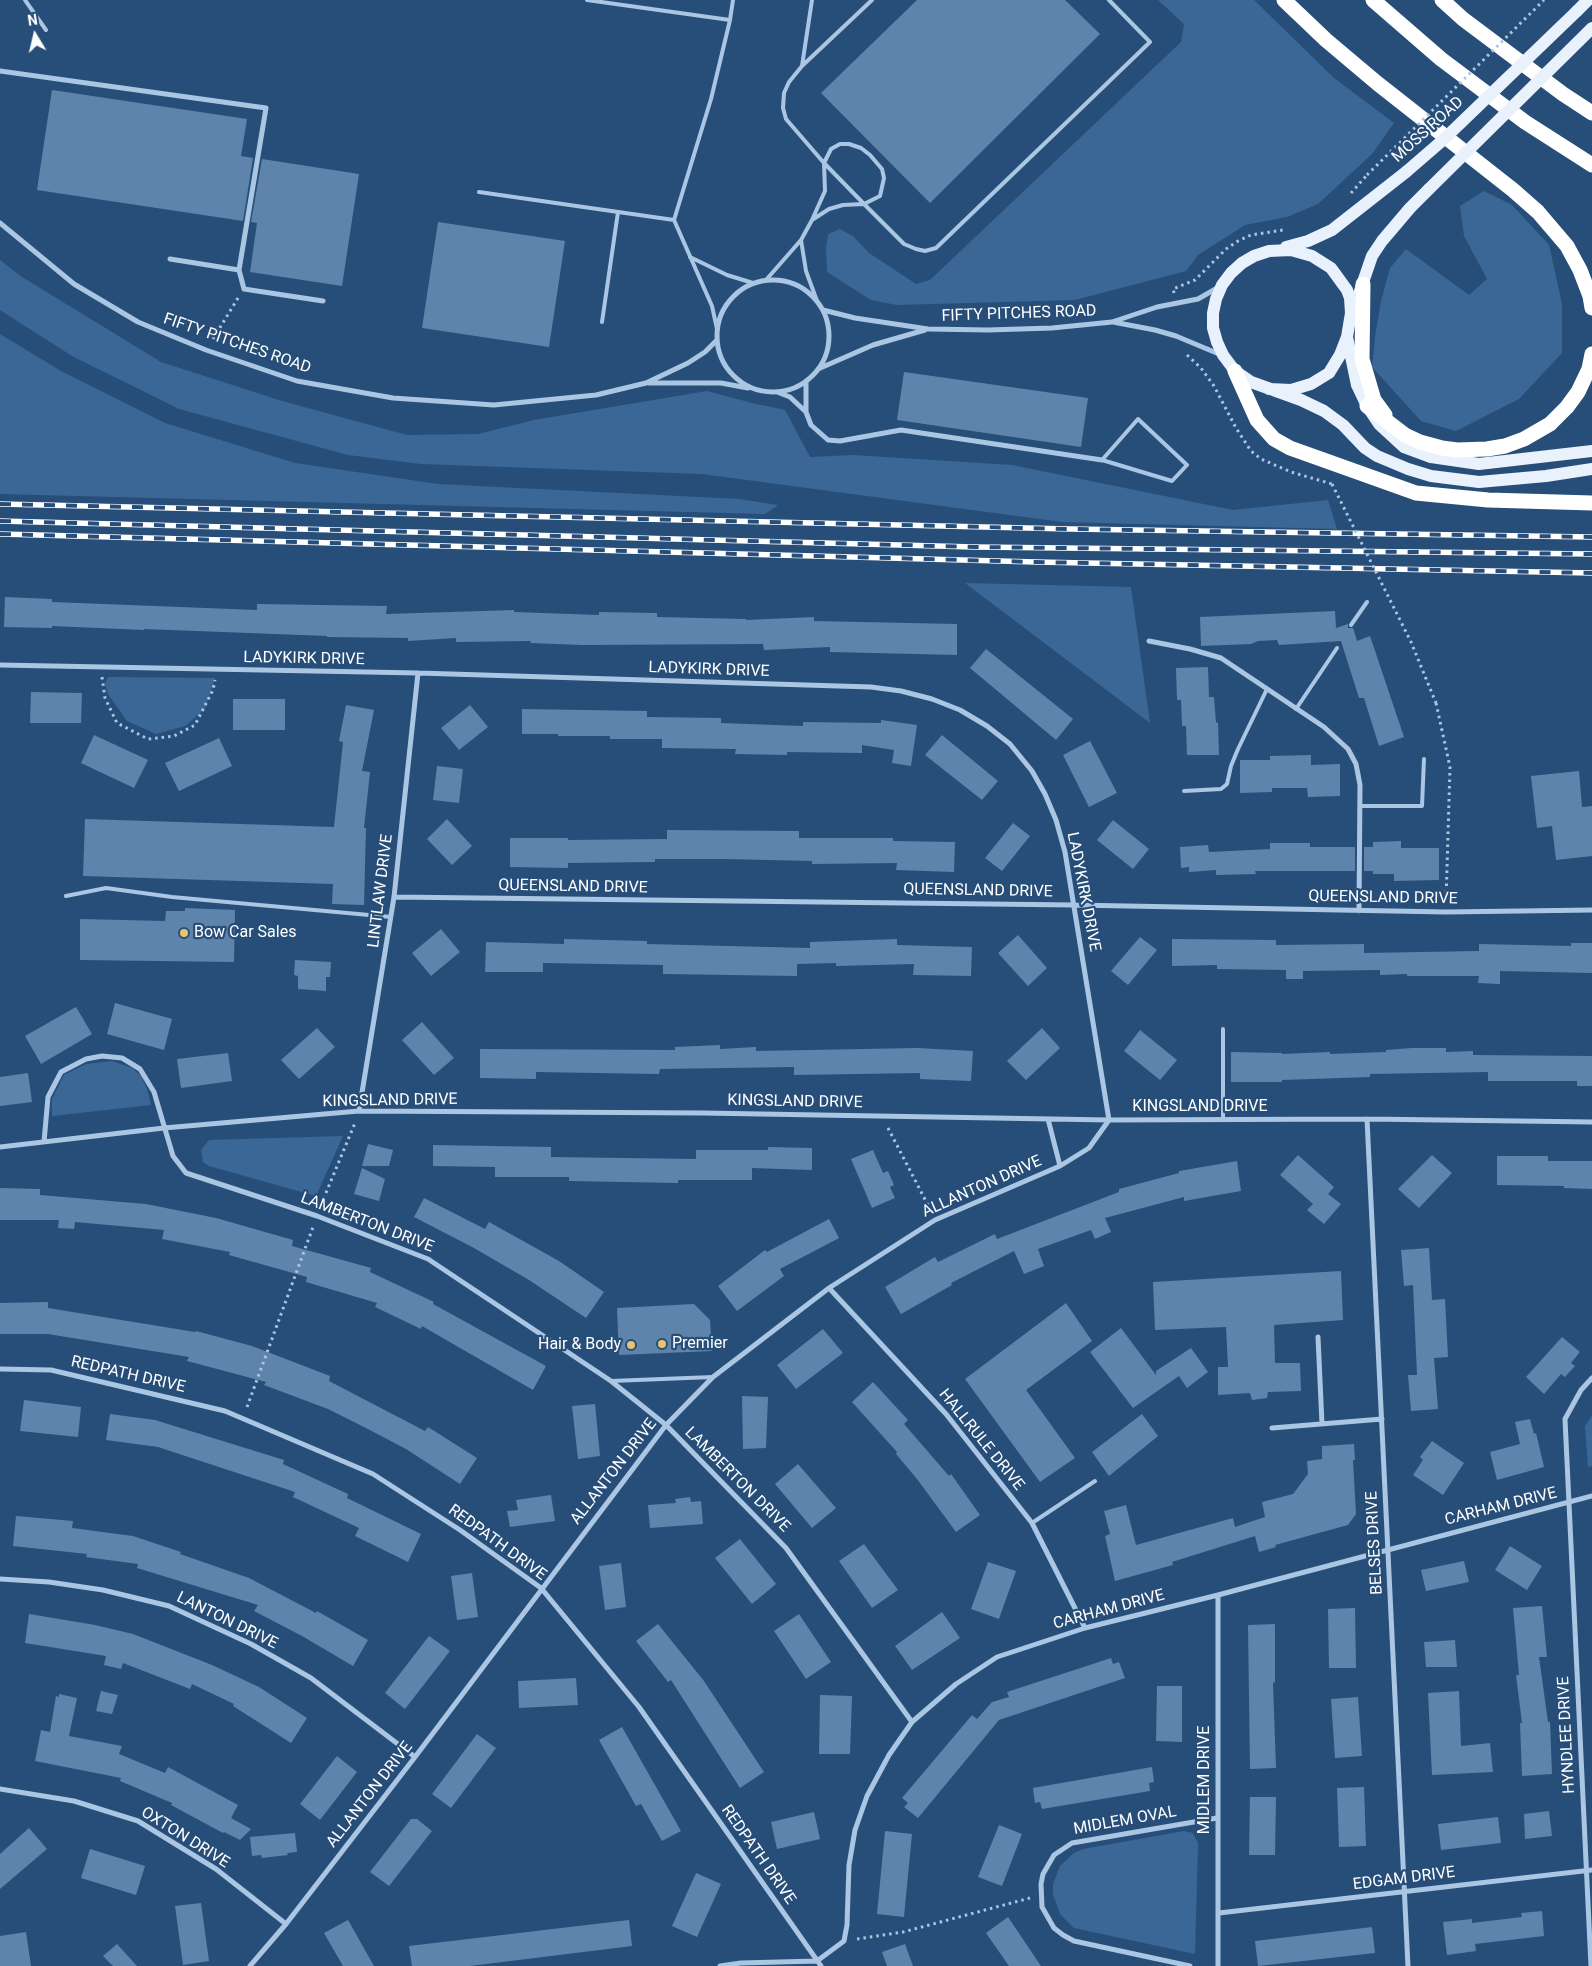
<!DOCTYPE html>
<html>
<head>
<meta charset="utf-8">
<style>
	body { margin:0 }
	#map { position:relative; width:1592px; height:1966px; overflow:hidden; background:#274e79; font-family:Roboto,sans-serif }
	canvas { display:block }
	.north { position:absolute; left:10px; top:10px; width:50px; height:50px; -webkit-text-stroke:4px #274e79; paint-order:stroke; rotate:351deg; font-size:14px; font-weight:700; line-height:20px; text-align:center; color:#fff }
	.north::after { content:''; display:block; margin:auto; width:18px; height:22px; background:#fff; clip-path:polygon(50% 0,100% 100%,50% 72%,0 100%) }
</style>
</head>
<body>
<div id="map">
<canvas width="1592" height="1966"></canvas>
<div class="north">N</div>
</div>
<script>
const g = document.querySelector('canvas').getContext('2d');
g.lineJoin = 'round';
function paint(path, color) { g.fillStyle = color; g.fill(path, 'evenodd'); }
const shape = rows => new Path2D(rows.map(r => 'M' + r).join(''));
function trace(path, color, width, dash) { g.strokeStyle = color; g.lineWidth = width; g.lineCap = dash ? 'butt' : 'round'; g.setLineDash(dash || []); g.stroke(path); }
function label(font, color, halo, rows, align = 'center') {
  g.font = font + ' Roboto,sans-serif'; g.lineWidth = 4.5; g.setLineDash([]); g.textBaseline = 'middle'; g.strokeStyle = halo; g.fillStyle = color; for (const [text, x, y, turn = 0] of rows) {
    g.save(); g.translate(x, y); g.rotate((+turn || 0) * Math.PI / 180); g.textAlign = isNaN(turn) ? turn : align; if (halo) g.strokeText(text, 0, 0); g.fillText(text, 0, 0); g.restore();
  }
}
const green = shape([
	[1158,0,1254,0,1334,78,1394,123,1372,154,1318,204,1287,217,1245,225,1198,255,1186,271,1075,300,897,305,871,300,827,272,826,249,828,234,840,229,853,236,869,253,916,284,930,280,1181,42,1184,24],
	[1484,191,1512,205,1549,245,1562,304,1562,353,1519,399,1456,431,1421,421,1372,367,1375,337,1381,301,1390,268,1406,249,1469,295,1487,279,1464,236,1460,206],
	[0,260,22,277,161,362,282,401,407,435,478,434,534,420,707,391,752,403,785,410,810,457,853,455,1012,465,1233,510,1328,500,1337,529,1062,522,702,474,421,464,348,455,179,409,72,356,0,310],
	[0,334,61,371,165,423,295,463,438,484,739,499,778,505,765,514,0,494],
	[965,583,1131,587,1150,723],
	[108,677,215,678,205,709,185,726,156,734,127,721,108,694,105,684],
	[112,1061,132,1068,141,1076,147,1089,151,1105,52,1116,52,1099,64,1075,86,1064],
	[343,1136,316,1196,209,1166,203,1162,201,1150,209,1140],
	[1592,1416,1592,1466,1588,1467,1585,1426],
	[1184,1831,1193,1833,1198,1843,1195,1954,1074,1928,1060,1914,1053,1895,1053,1884,1060,1866,1074,1853,1083,1849]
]);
const building = shape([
	[917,0,1065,0,1100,34,930,203,821,93],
	[52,90,247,119,241,156,253,158,243,221,37,190],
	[262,159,359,174,342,286,250,272,257,223,251,222],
	[438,222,565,241,549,347,422,328],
	[904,372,1088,398,1081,447,897,420],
	[5,597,52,599,52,602,257,610,257,604,387,606,386,614,514,610,514,612,599,615,599,612,657,613,657,617,746,619,746,620,814,617,814,621,957,624,957,655,830,652,830,647,764,650,763,644,582,645,530,643,531,641,456,642,456,638,408,641,408,638,327,637,327,636,144,629,144,630,52,626,52,628,4,627],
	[1335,611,1336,628,1348,624,1348,628,1353,628,1357,641,1370,636,1404,737,1379,746,1364,698,1359,698,1341,641,1279,645,1277,640,1258,641,1251,644,1201,646,1200,617],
	[986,649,1073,719,1056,740,970,668],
	[1208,667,1209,697,1214,697,1216,723,1218,722,1219,755,1187,755,1186,726,1182,726,1181,700,1177,700,1176,668],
	[31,692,82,693,81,723,30,723],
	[233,699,285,699,285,730,233,730],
	[346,705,374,710,362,771,370,772,364,828,366,828,364,905,332,904,333,884,83,876,85,819,334,827,343,742,339,741],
	[470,705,488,727,459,750,441,728],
	[522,709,647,711,647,717,721,718,721,723,803,726,803,722,881,723,881,720,917,725,911,766,892,763,894,750,862,745,862,753,787,752,787,755,735,754,736,749,662,748,662,739,610,739,610,736,558,736,558,734,522,734],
	[94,735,148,760,134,788,81,763],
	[942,735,998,781,982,800,925,755],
	[219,738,232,766,179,791,165,763],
	[1090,741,1117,793,1089,807,1063,755],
	[1311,755,1311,765,1340,764,1340,796,1308,797,1307,788,1272,788,1272,792,1240,793,1240,760,1270,760,1270,756],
	[437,766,463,769,459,803,433,800],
	[1579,771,1582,807,1592,806,1592,856,1556,860,1552,826,1537,828,1531,776],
	[447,819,472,846,452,865,427,839],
	[1113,820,1149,849,1133,869,1097,840],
	[1013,823,1030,836,1002,871,985,858],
	[667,830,799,831,799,838,893,838,893,841,955,842,954,872,896,870,897,863,812,864,812,861,724,859,655,859,655,862,568,863,568,868,510,867,510,838,568,838,568,840,667,839],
	[1401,841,1401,848,1439,848,1439,880,1394,881,1394,874,1373,874,1373,871,1364,871,1364,847,1373,847,1373,842],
	[1270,843,1310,843,1310,847,1355,847,1355,871,1255,871,1256,874,1216,875,1216,870,1189,872,1189,867,1181,868,1180,847,1208,845,1209,852,1270,849],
	[185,908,235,910,234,962,80,960,80,919,165,921,166,911,185,911],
	[441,929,460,952,431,976,412,953],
	[1018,935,1047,968,1028,986,998,953],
	[1140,937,1157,950,1128,985,1111,971],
	[564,939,647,941,647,944,810,948,810,942,897,939,897,945,972,947,971,976,913,975,914,964,836,966,836,963,797,964,797,976,663,974,663,965,543,963,543,972,485,972,486,942,564,944],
	[1172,939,1276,940,1276,945,1364,944,1364,953,1479,951,1479,944,1571,946,1571,943,1592,943,1592,973,1500,971,1500,984,1478,983,1479,976,1407,976,1407,974,1380,975,1380,970,1303,971,1303,979,1286,979,1286,970,1217,969,1217,965,1172,966],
	[295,960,331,962,330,977,326,977,326,991,298,989,298,976,294,975],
	[115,1003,172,1019,164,1050,107,1034],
	[76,1007,92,1034,41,1064,25,1036],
	[422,1022,454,1058,434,1075,402,1040],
	[317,1028,335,1047,299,1079,281,1060],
	[1042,1028,1060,1048,1026,1080,1007,1061],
	[1140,1030,1177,1060,1160,1080,1124,1051],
	[720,1045,720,1049,756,1047,756,1051,917,1048,973,1051,971,1081,920,1079,920,1073,794,1075,794,1067,660,1069,659,1074,536,1072,536,1079,480,1078,480,1049,675,1050,675,1047],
	[1412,1048,1446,1048,1446,1052,1473,1051,1473,1055,1592,1056,1592,1086,1577,1086,1577,1081,1488,1081,1488,1072,1370,1074,1370,1077,1282,1080,1282,1082,1231,1082,1231,1052,1282,1053,1282,1054,1330,1052,1330,1054,1386,1052,1386,1050],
	[228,1053,232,1081,181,1088,177,1059],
	[28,1073,32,1102,0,1106,0,1077],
	[368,1144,393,1150,389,1166,362,1166],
	[433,1145,551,1147,551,1157,696,1159,696,1150,768,1150,768,1147,812,1148,812,1170,752,1168,752,1180,678,1180,678,1183,569,1181,569,1177,495,1177,495,1167,433,1166],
	[873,1150,883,1173,888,1171,894,1185,890,1187,895,1198,872,1208,851,1159],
	[1298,1155,1334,1187,1328,1194,1341,1204,1324,1224,1307,1210,1313,1204,1280,1175],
	[1432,1155,1452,1173,1419,1208,1398,1189],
	[1497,1156,1548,1156,1548,1161,1592,1161,1592,1189,1564,1188,1564,1186,1497,1185],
	[1237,1161,1241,1191,1184,1201,1184,1197,1105,1218,1111,1232,1095,1239,1091,1230,1038,1249,1044,1266,1024,1274,1014,1251,951,1283,952,1285,901,1314,885,1287,935,1257,938,1262,995,1234,997,1239,1119,1192,1119,1189,1179,1173,1179,1171],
	[362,1168,385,1179,379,1201,354,1194],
	[0,1188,40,1189,40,1195,146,1204,216,1218,293,1240,292,1246,371,1268,370,1272,434,1302,433,1304,546,1366,533,1390,422,1326,421,1329,375,1307,377,1303,306,1282,307,1277,229,1255,230,1252,162,1239,164,1230,75,1222,74,1229,58,1228,59,1220,0,1220],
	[424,1198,485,1229,489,1222,559,1261,604,1292,586,1318,529,1280,474,1248,414,1217],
	[829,1219,839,1238,780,1269,784,1276,737,1311,718,1286,765,1250,767,1252],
	[1429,1248,1432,1300,1445,1299,1448,1357,1434,1358,1438,1409,1411,1411,1408,1375,1417,1375,1413,1285,1404,1286,1401,1250],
	[1341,1271,1343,1320,1274,1325,1275,1363,1300,1363,1301,1391,1268,1392,1267,1398,1252,1400,1250,1393,1218,1395,1218,1367,1228,1367,1226,1327,1155,1330,1153,1282],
	[48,1302,48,1308,195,1332,196,1331,252,1346,330,1376,329,1381,425,1431,428,1427,477,1458,460,1484,406,1449,366,1428,328,1409,264,1385,266,1382,187,1361,189,1357,48,1334,0,1334,0,1303],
	[1066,1303,1092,1341,1026,1390,1075,1458,1040,1482,965,1379],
	[694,1304,710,1320,712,1351,619,1355,617,1308],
	[1121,1328,1156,1375,1156,1371,1191,1348,1208,1372,1187,1388,1179,1376,1133,1408,1090,1352],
	[823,1329,843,1353,796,1389,777,1365],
	[1562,1337,1580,1352,1571,1363,1575,1366,1565,1377,1561,1374,1544,1394,1526,1377],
	[873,1382,908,1420,904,1424,949,1476,951,1474,980,1515,956,1532,917,1479,896,1454,897,1452,852,1402],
	[742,1396,768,1397,766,1448,743,1449],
	[24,1400,81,1407,78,1437,20,1431],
	[595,1404,600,1456,578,1459,572,1406],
	[110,1414,155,1420,284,1460,283,1464,348,1494,347,1498,421,1534,408,1562,355,1536,359,1528,293,1497,295,1492,158,1447,106,1440],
	[1142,1414,1158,1436,1109,1476,1092,1452],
	[1530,1419,1534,1434,1536,1433,1544,1467,1497,1480,1490,1452,1520,1444,1515,1422],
	[1432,1441,1464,1463,1443,1495,1413,1475,1423,1460,1420,1457],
	[1354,1444,1355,1460,1353,1460,1356,1514,1348,1525,1275,1545,1276,1547,1259,1552,1255,1536,1172,1562,1173,1565,1115,1581,1105,1536,1110,1534,1104,1511,1126,1505,1136,1545,1233,1518,1235,1527,1265,1517,1262,1502,1293,1494,1308,1474,1307,1461,1322,1459,1322,1446],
	[798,1464,836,1508,812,1528,775,1484],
	[551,1495,555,1521,510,1527,507,1511,518,1510,516,1500],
	[690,1497,691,1502,701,1501,703,1524,650,1528,648,1505,676,1503,675,1499],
	[16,1516,73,1521,72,1528,133,1536,181,1552,180,1554,249,1578,316,1613,317,1611,368,1640,353,1666,302,1636,254,1611,258,1605,137,1568,138,1564,86,1557,87,1554,13,1546],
	[740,1539,776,1584,752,1604,715,1558],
	[864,1544,898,1590,872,1608,839,1561],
	[1510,1546,1542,1566,1527,1590,1495,1570],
	[1464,1561,1469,1582,1426,1591,1421,1570],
	[988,1562,1016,1571,999,1619,971,1609],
	[621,1563,626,1607,605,1610,599,1566],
	[472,1573,478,1617,457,1620,451,1576],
	[1542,1606,1547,1657,1539,1657,1548,1722,1550,1722,1552,1774,1522,1776,1520,1723,1522,1723,1516,1675,1519,1675,1513,1608],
	[1355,1608,1356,1668,1329,1668,1328,1609],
	[942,1612,960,1638,912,1670,895,1646],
	[29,1614,95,1625,133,1634,212,1665,259,1687,307,1718,291,1743,233,1706,234,1704,192,1684,190,1689,123,1663,121,1669,104,1665,106,1656,25,1643],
	[799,1614,831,1662,806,1679,774,1631],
	[658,1624,704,1681,764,1772,740,1788,671,1680,668,1682,636,1641],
	[1275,1624,1275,1682,1273,1683,1276,1768,1250,1769,1248,1625],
	[429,1636,450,1651,405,1709,385,1693],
	[1455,1640,1457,1667,1426,1667,1424,1642],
	[1111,1658,1113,1664,1119,1662,1125,1678,999,1720,918,1818,904,1807,908,1803,902,1798,972,1715,977,1719,992,1702,1009,1697,1007,1692],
	[576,1678,578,1705,519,1708,518,1681],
	[1157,1686,1182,1686,1182,1742,1156,1741],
	[101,1691,118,1695,112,1714,96,1711],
	[1459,1691,1461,1746,1490,1743,1493,1772,1432,1775,1428,1693],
	[59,1694,77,1698,69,1736,122,1746,119,1754,165,1773,168,1767,238,1805,231,1818,251,1829,240,1840,224,1832,223,1833,171,1805,172,1803,120,1781,121,1778,35,1761,41,1730,50,1732,56,1696,59,1697],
	[820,1695,852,1696,850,1754,819,1754],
	[1358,1697,1362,1756,1335,1758,1331,1699],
	[622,1727,681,1831,662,1841,641,1804,636,1806,599,1740],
	[477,1734,496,1748,451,1808,432,1794],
	[337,1756,357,1772,320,1820,300,1804],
	[1152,1767,1154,1782,1149,1783,1150,1791,1042,1809,1040,1802,1035,1803,1033,1788],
	[1364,1787,1366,1846,1339,1847,1337,1788],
	[1250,1797,1276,1797,1275,1855,1249,1855],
	[1549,1811,1552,1836,1525,1839,1524,1814],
	[814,1812,820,1839,777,1849,771,1822],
	[1498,1817,1501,1843,1441,1850,1438,1824],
	[411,1819,417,1819,432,1831,389,1886,370,1872],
	[999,1825,1022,1834,1002,1886,978,1877],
	[29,1828,47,1849,0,1889,0,1854],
	[885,1831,912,1834,904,1917,877,1914],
	[295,1833,297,1852,287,1853,288,1855,262,1858,261,1855,252,1856,250,1837],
	[90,1849,145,1866,136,1895,81,1878],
	[696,1873,721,1884,697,1937,672,1926],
	[201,1903,209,1961,183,1965,175,1906],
	[1542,1911,1544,1936,1475,1944,1476,1951,1447,1955,1443,1922,1472,1919,1472,1923,1522,1917,1521,1913],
	[1008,1917,1041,1966,1009,1966,986,1933],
	[348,1920,374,1966,343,1966,324,1933],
	[629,1920,632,1946,470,1966,412,1966,409,1946],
	[1372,1927,1375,1953,1258,1966,1255,1941],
	[26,1932,31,1966,0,1966,0,1936],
	[117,1944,137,1966,113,1966,103,1956],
	[905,1944,913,1966,887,1966,882,1952]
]);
const path = shape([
	[1351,193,1367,175],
	[1174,293,1173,289,1195,280,1226,249,1238,241,1251,235,1283,230],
	[213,339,238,298],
	[1187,355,1201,368,1214,386,1236,428,1251,451,1261,459,1291,472,1332,484],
	[102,677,105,698,117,723,148,739,174,736,195,725,213,690,215,680],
	[1436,703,1450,767,1446,901],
	[888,1128,930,1209],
	[321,1205,355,1123],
	[247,1407,313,1227],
	[857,1939,903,1932,1030,1898]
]);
const service = shape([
	[25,0,46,30],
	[587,0,730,20,733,0],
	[872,0,802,66,789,82,784,93,783,108,786,119,824,163,864,204,904,244,916,249,925,251,936,248,1150,42,1109,0],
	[802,66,812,0],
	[479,192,674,220,712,306,717,329],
	[674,220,711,99,730,20],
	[801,240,806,271,817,301],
	[690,257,727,275,753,283],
	[766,280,801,240,812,220,825,191,824,163,831,149,840,144,849,144,861,148,870,155,882,169,884,178,880,196,864,204,843,205,829,209,812,220],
	[602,322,618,212],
	[1138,419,1187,465,1172,481,1102,460,1138,419],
	[1351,625,1367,602],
	[1296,709,1337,648],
	[1184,791,1221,789,1227,784,1231,766,1238,749,1267,689],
	[1360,806,1422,806,1424,759],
	[66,896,106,888,172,897,391,917],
	[1223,1119,1223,1029],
	[611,1381,713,1377],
	[1032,1523,1095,1481]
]);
const minor = shape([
	[0,71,266,108,239,270,244,289,323,301],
	[0,223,74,284,138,322,206,350,297,381,393,398,494,405,596,395,646,383,688,363,705,352,716,341],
	[170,259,239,270],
	'717 336a56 56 0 1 1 112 0a56 56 0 1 1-112 0Z',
	[823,310,855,318,928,329,988,330,1052,328,1112,322,1157,307,1198,299,1219,287],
	[1113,322,1155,330,1176,336,1219,354],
	[818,369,873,345,925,330],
	[806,381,806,412,811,425,828,440,840,441,901,430,1102,460],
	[649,383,721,383,748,388],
	[777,392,790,397,806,412],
	[1149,641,1190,649,1221,658,1324,727,1348,749,1356,764,1360,785,1359,911],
	[0,665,418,673,871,687,901,691,932,699,960,710,987,726,1010,744,1032,771,1045,794,1056,820,1065,852,1109,1120,1089,1148,1060,1166,935,1220,829,1288,713,1377,666,1425,415,1757,286,1924,250,1966],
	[394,897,1074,905,1446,912,1592,910],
	[359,1111,394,897,418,673],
	[1048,1119,1060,1166],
	[1367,1119,1408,1966],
	[44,1142,48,1097,61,1072,86,1059,102,1056,122,1058,140,1069,154,1092,173,1156,186,1173,317,1216,428,1259,611,1381,666,1425,786,1548,912,1722],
	[0,1147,164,1128,359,1111,703,1113,1109,1120,1367,1119,1592,1122],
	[829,1288,946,1414,1032,1523,1085,1628],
	[1318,1337,1322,1424],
	[0,1369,51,1370,225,1411,373,1474,460,1530,541,1588,639,1707,821,1966],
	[1272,1428,1382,1419],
	[0,1579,49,1582,103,1590,169,1606,251,1644,311,1678,415,1757],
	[1218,1595,1218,1966],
	[0,1789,74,1801,138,1821,216,1869,286,1924],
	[1219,1913,1592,1870],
	[720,1966,741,1963,817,1961,844,1941,847,1925,849,1865,855,1830,867,1796,889,1755,912,1722,956,1684,997,1657,1085,1628,1218,1595,1592,1496],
	[1190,1966,1074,1941,1063,1935,1054,1928,1042,1907,1041,1884,1043,1874,1054,1855,1072,1843,1217,1818],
	[1591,1966,1565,1419,1581,1390,1592,1378]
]);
const primary = shape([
	[1577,11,1588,0],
	[1286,247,1308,241,1332,230,1406,172],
	[1360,291,1372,256,1382,241,1410,208,1429,189],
	[1347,337,1357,385,1367,406,1379,424,1404,447,1431,457,1479,464,1592,451],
	[1269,389,1291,390,1311,384,1329,373,1340,355,1347,337,1351,313,1350,298,1347,290,1331,268,1312,256,1291,250,1269,251,1254,256,1242,263,1231,273,1222,285,1216,299,1213,313,1213,328,1217,342,1223,355,1235,371,1251,382,1301,400,1324,411,1343,425,1365,448,1377,456,1408,469,1431,476,1479,482,1546,476,1592,469]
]);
const motorway = shape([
	[1284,0,1326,40,1377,83,1513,190,1538,212,1567,246,1580,270,1590,296,1592,308],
	[1373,0,1441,59,1525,122,1592,165],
	[1442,0,1463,19,1563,94,1592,113],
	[1363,284,1362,359,1374,400,1385,415],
	[1235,371,1257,420,1274,439,1290,448,1416,493,1488,500,1592,503],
	[1367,406,1405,435,1420,442,1442,448,1457,450,1487,449,1505,446,1524,439,1550,424,1567,407,1578,392,1589,369,1592,354]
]);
const rail = shape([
	[0,504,1070,529,1592,537],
	[0,521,974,547,1592,554],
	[0,534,1036,562,1592,573]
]);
const pathBridge = shape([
	[1367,175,1544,0],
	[1332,484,1411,642,1436,703]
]);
const primaryBridge = shape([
	[1406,172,1443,140,1577,11],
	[1429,189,1592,28]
]);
const markers = [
	[184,933,5,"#ebc370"],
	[662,1344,5,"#ebc370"],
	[631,1345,5,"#ebc370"]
];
const streetNames = [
	["MOSS ROAD",1428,130,-42],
	["FIFTY PITCHES ROAD",1019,314,-2],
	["FIFTY PITCHES ROAD",237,344,19],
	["LADYKIRK DRIVE",304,659,1],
	["LADYKIRK DRIVE",709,670,2],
	["QUEENSLAND DRIVE",573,887,1],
	["LINTLAW DRIVE",381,891,-83],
	["QUEENSLAND DRIVE",978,891,1],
	["LADYKIRK DRIVE",1083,892,79],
	["QUEENSLAND DRIVE",1383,898,1],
	["KINGSLAND DRIVE",390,1101,-1],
	["KINGSLAND DRIVE",795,1102,1],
	["KINGSLAND DRIVE",1200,1107],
	["ALLANTON DRIVE",982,1187,-24],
	["LAMBERTON DRIVE",367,1223,21],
	["REDPATH DRIVE",128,1375,13],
	["HALLRULE DRIVE",981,1440,51],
	["ALLANTON DRIVE",614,1472,-52],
	["LAMBERTON DRIVE",737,1480,45],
	["CARHAM DRIVE",1501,1507,-14],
	["REDPATH DRIVE",497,1543,36],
	["BELSES DRIVE",1375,1543,-93],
	["CARHAM DRIVE",1109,1610,-15],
	["LANTON DRIVE",227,1621,26],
	["HYNDLEE DRIVE",1567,1735,-93],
	["MIDLEM DRIVE",1205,1780,-90],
	["ALLANTON DRIVE",370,1795,-52],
	["MIDLEM OVAL",1125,1821,-10],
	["OXTON DRIVE",185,1838,32],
	["REDPATH DRIVE",758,1855,55],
	["EDGAM DRIVE",1404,1879,-7]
];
const poiNames = [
	["Bow Car Sales",194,933],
	["Premier",672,1344],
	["Hair & Body",621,1345,"right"]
];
paint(green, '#3b6796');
paint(building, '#5f84ab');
trace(path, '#aac6e3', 3, [2.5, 4]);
trace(service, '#aac6e3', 4);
trace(minor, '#aac6e3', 5);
trace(primary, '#e9f1fc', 12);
trace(motorway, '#fff', 15);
trace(rail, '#fff', 5.5);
trace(rail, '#274e79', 4, [11]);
trace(pathBridge, '#aac6e3', 3, [2.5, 4]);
trace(primaryBridge, '#e9f1fc', 12);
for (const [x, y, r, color] of markers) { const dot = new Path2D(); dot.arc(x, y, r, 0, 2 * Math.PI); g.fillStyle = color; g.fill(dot); trace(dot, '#274e79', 2); }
label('16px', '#fff', '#274e79', streetNames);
label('16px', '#fff', '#274e79', poiNames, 'left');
</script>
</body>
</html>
